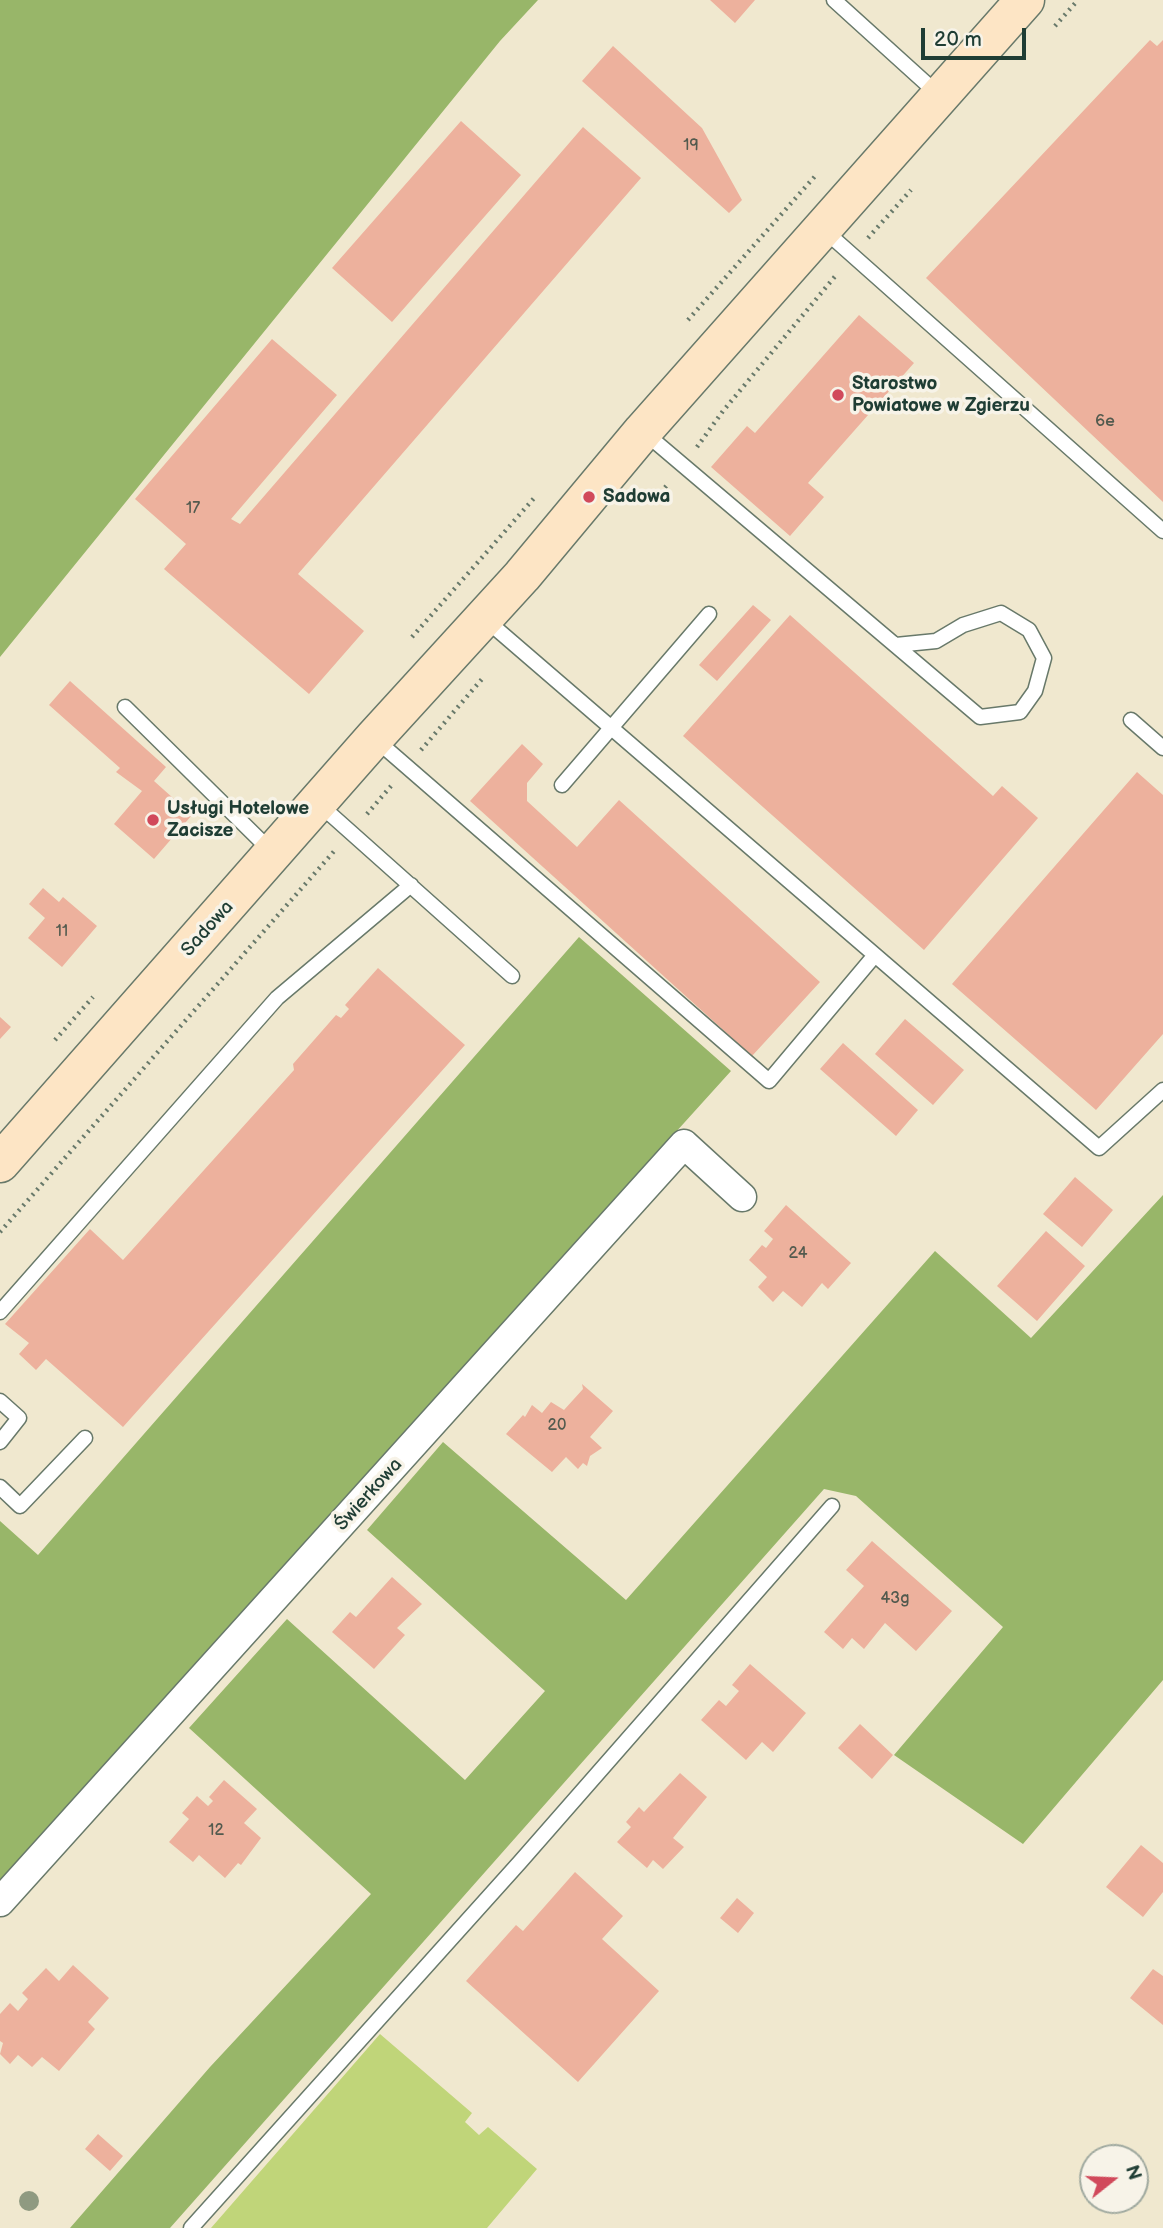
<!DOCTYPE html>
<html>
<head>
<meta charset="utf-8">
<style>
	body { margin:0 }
	#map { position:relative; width:1163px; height:2228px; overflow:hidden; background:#f0e8cf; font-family:"Balsamiq Sans",sans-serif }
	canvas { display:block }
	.north { position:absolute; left:1079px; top:2144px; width:70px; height:70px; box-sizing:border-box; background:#f7f3e8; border:2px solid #a1aaa0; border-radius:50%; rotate:72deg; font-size:19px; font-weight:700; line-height:28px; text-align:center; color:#1f3d34 }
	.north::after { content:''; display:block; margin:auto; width:24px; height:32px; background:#d1495b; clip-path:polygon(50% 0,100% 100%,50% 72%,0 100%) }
	.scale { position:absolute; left:921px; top:28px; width:105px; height:32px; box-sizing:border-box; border:4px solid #1f3d34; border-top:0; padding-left:9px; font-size:21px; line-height:24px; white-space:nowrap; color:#1f3d34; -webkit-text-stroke:5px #f7f3e8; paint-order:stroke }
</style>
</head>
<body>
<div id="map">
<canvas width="1163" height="2228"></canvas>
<div class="north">N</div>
<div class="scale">20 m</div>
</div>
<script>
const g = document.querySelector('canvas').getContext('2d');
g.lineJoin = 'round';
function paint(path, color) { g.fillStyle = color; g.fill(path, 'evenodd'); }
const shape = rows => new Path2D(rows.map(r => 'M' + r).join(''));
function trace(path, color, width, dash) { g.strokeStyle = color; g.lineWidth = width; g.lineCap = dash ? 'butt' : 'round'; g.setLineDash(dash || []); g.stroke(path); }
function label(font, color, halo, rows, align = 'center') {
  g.font = font + ' "Balsamiq Sans",sans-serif'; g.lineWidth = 7; g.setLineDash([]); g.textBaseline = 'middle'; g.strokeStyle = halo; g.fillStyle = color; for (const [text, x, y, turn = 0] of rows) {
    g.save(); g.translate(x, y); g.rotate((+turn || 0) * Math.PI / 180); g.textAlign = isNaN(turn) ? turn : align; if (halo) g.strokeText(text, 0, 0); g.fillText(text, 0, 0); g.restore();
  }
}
const green = shape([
	[380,2034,472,2113,465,2122,479,2135,488,2127,537,2169,487,2228,211,2228]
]);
const forest = shape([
	[0,0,538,0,500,41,0,657],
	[579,937,731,1071,0,1880,0,1521,38,1555],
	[1163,1195,1163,1680,1023,1844,894,1755,1003,1627,856,1496,824,1489,170,2228,70,2228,210,2067,371,1894,189,1728,287,1619,465,1780,545,1691,367,1530,443,1442,626,1600,935,1251,1031,1338]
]);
const building = shape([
	[710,0,755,0,735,23],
	[1150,40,1157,46,1163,40,1163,502,926,278],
	[613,46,702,128,742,200,729,213,582,81],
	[461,121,521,175,392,322,332,268],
	[583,127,641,178,298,574,364,631,309,694,164,569,186,544,135,499,272,339,337,395,231,519,240,524],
	[859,315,914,363,808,483,824,497,790,536,711,467,747,426,755,433],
	[753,605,771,620,717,681,699,665],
	[790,615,993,796,1002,786,1038,818,924,950,683,736],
	[70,681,166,767,154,781,192,815,154,859,114,824,142,791,116,772,120,768,49,705],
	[522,744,543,764,527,783,527,801,577,847,619,800,820,982,752,1056,470,801],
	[1137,772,1163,795,1163,1034,1096,1110,952,984],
	[43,888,59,902,63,897,97,926,62,967,28,938,45,918,29,904],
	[378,968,465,1045,123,1427,46,1359,36,1370,19,1354,29,1343,5,1324,90,1229,123,1260,294,1070,293,1064,336,1015,341,1018,349,1009,345,1005],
	[0,1017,11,1027,0,1039],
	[905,1019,964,1070,933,1105,875,1054],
	[843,1043,918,1110,896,1136,820,1069],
	[1075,1177,1113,1210,1082,1247,1043,1214],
	[786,1205,851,1263,828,1289,822,1283,802,1307,783,1291,773,1302,758,1287,767,1277,749,1260,762,1245,766,1248,773,1239,764,1231],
	[1046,1231,1085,1266,1037,1321,997,1286],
	[582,1384,613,1411,590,1437,602,1448,590,1456,587,1466,583,1463,578,1469,566,1457,552,1472,506,1434,523,1415,525,1417,532,1405,542,1413,551,1402,564,1410,583,1389],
	[872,1541,952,1611,916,1651,885,1623,864,1649,852,1638,843,1649,824,1632,864,1586,846,1570],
	[392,1577,422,1604,397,1628,405,1635,374,1669,332,1632,350,1612,356,1617],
	[750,1664,806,1713,773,1752,762,1742,746,1760,701,1720,719,1700,726,1706,739,1691,732,1685],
	[860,1724,893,1755,872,1779,838,1748],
	[680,1773,707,1797,673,1838,684,1847,663,1869,653,1860,647,1868,617,1842,631,1827,626,1822,639,1807,644,1812],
	[224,1780,257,1809,244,1823,261,1838,241,1865,238,1863,225,1878,199,1855,193,1862,169,1842,189,1819,182,1813,197,1796,208,1806,213,1801,209,1797],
	[1141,1845,1163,1863,1163,1892,1143,1917,1106,1887],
	[575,1872,623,1916,602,1939,659,1991,578,2082,466,1981,516,1925,523,1931],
	[737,1898,754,1913,738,1933,720,1918],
	[73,1965,109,1998,88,2022,95,2029,59,2071,42,2057,32,2067,18,2055,10,2064,0,2054,3,2043,0,2041,0,2014,10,2003,18,2011,28,1999,22,1993,46,1968,59,1981],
	[1153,1969,1163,1976,1163,2025,1130,1998],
	[98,2134,123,2156,110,2171,85,2149]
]);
const path = shape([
	[1055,26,1078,0],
	[868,238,911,190],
	[688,320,817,174],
	[697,447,723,411,837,274],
	[634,503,662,491,668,484],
	[412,637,536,496],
	[421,750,482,679],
	[367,814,391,786],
	[55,1040,93,997],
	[0,1232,336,849]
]);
const lane = shape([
	[834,0,940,96],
	[824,230,1163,531],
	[645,433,980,717,1020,712,1035,691,1044,658,1029,630,1001,613,963,625,936,641,896,645],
	[485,619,1099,1148,1163,1090],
	[125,707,271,851],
	[1131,720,1163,748],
	[375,739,769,1081,875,955],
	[562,785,709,614],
	[319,804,512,976],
	[0,1312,277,998,411,885],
	[0,1401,19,1418,0,1442],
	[0,1487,20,1506,85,1438],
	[191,2228,520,1862,832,1506]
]);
const street = shape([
	[0,1902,684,1144,742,1197]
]);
const secondary = shape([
	[0,1163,374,738,522,576,643,431,1025,0]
]);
const trees = [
	[29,2201]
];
const markers = [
	[838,395,7,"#d1495b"],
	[589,497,7,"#d1495b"],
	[153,820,7,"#d1495b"]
];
const numberNames = [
	["19",691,146],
	["6e",1105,422],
	["17",193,509],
	["11",62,932],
	["24",798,1254],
	["20",557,1426],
	["43g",895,1599],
	["12",216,1831]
];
const poiNames = [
	["Starostwo",852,384],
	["Powiatowe w Zgierzu",852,406],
	["Sadowa",603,497],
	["Usługi Hotelowe",167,809],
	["Zacisze",167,831]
];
const streetNames = [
	["Sadowa",208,929,-48],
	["Świerkowa",369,1495,-48]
];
paint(green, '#c0d579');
paint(forest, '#98b669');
paint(building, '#edb19d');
trace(lane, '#68796a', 17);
trace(street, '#68796a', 31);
trace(secondary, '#68796a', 41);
trace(path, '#68796a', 4.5, [2, 5]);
trace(lane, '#fff', 14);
trace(street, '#fff', 28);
trace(secondary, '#fde5c5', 38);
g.fillStyle = '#8f9a81';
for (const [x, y] of trees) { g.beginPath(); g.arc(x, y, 10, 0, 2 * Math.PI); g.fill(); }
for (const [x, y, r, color] of markers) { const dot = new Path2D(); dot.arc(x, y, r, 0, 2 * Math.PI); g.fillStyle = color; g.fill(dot); trace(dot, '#f7f3e8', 2.5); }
label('16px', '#525a4e', null, numberNames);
label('bold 19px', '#1f3d34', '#f7f3e8', poiNames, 'left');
label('19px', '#1f3d34', '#f7f3e8', streetNames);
</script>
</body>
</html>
